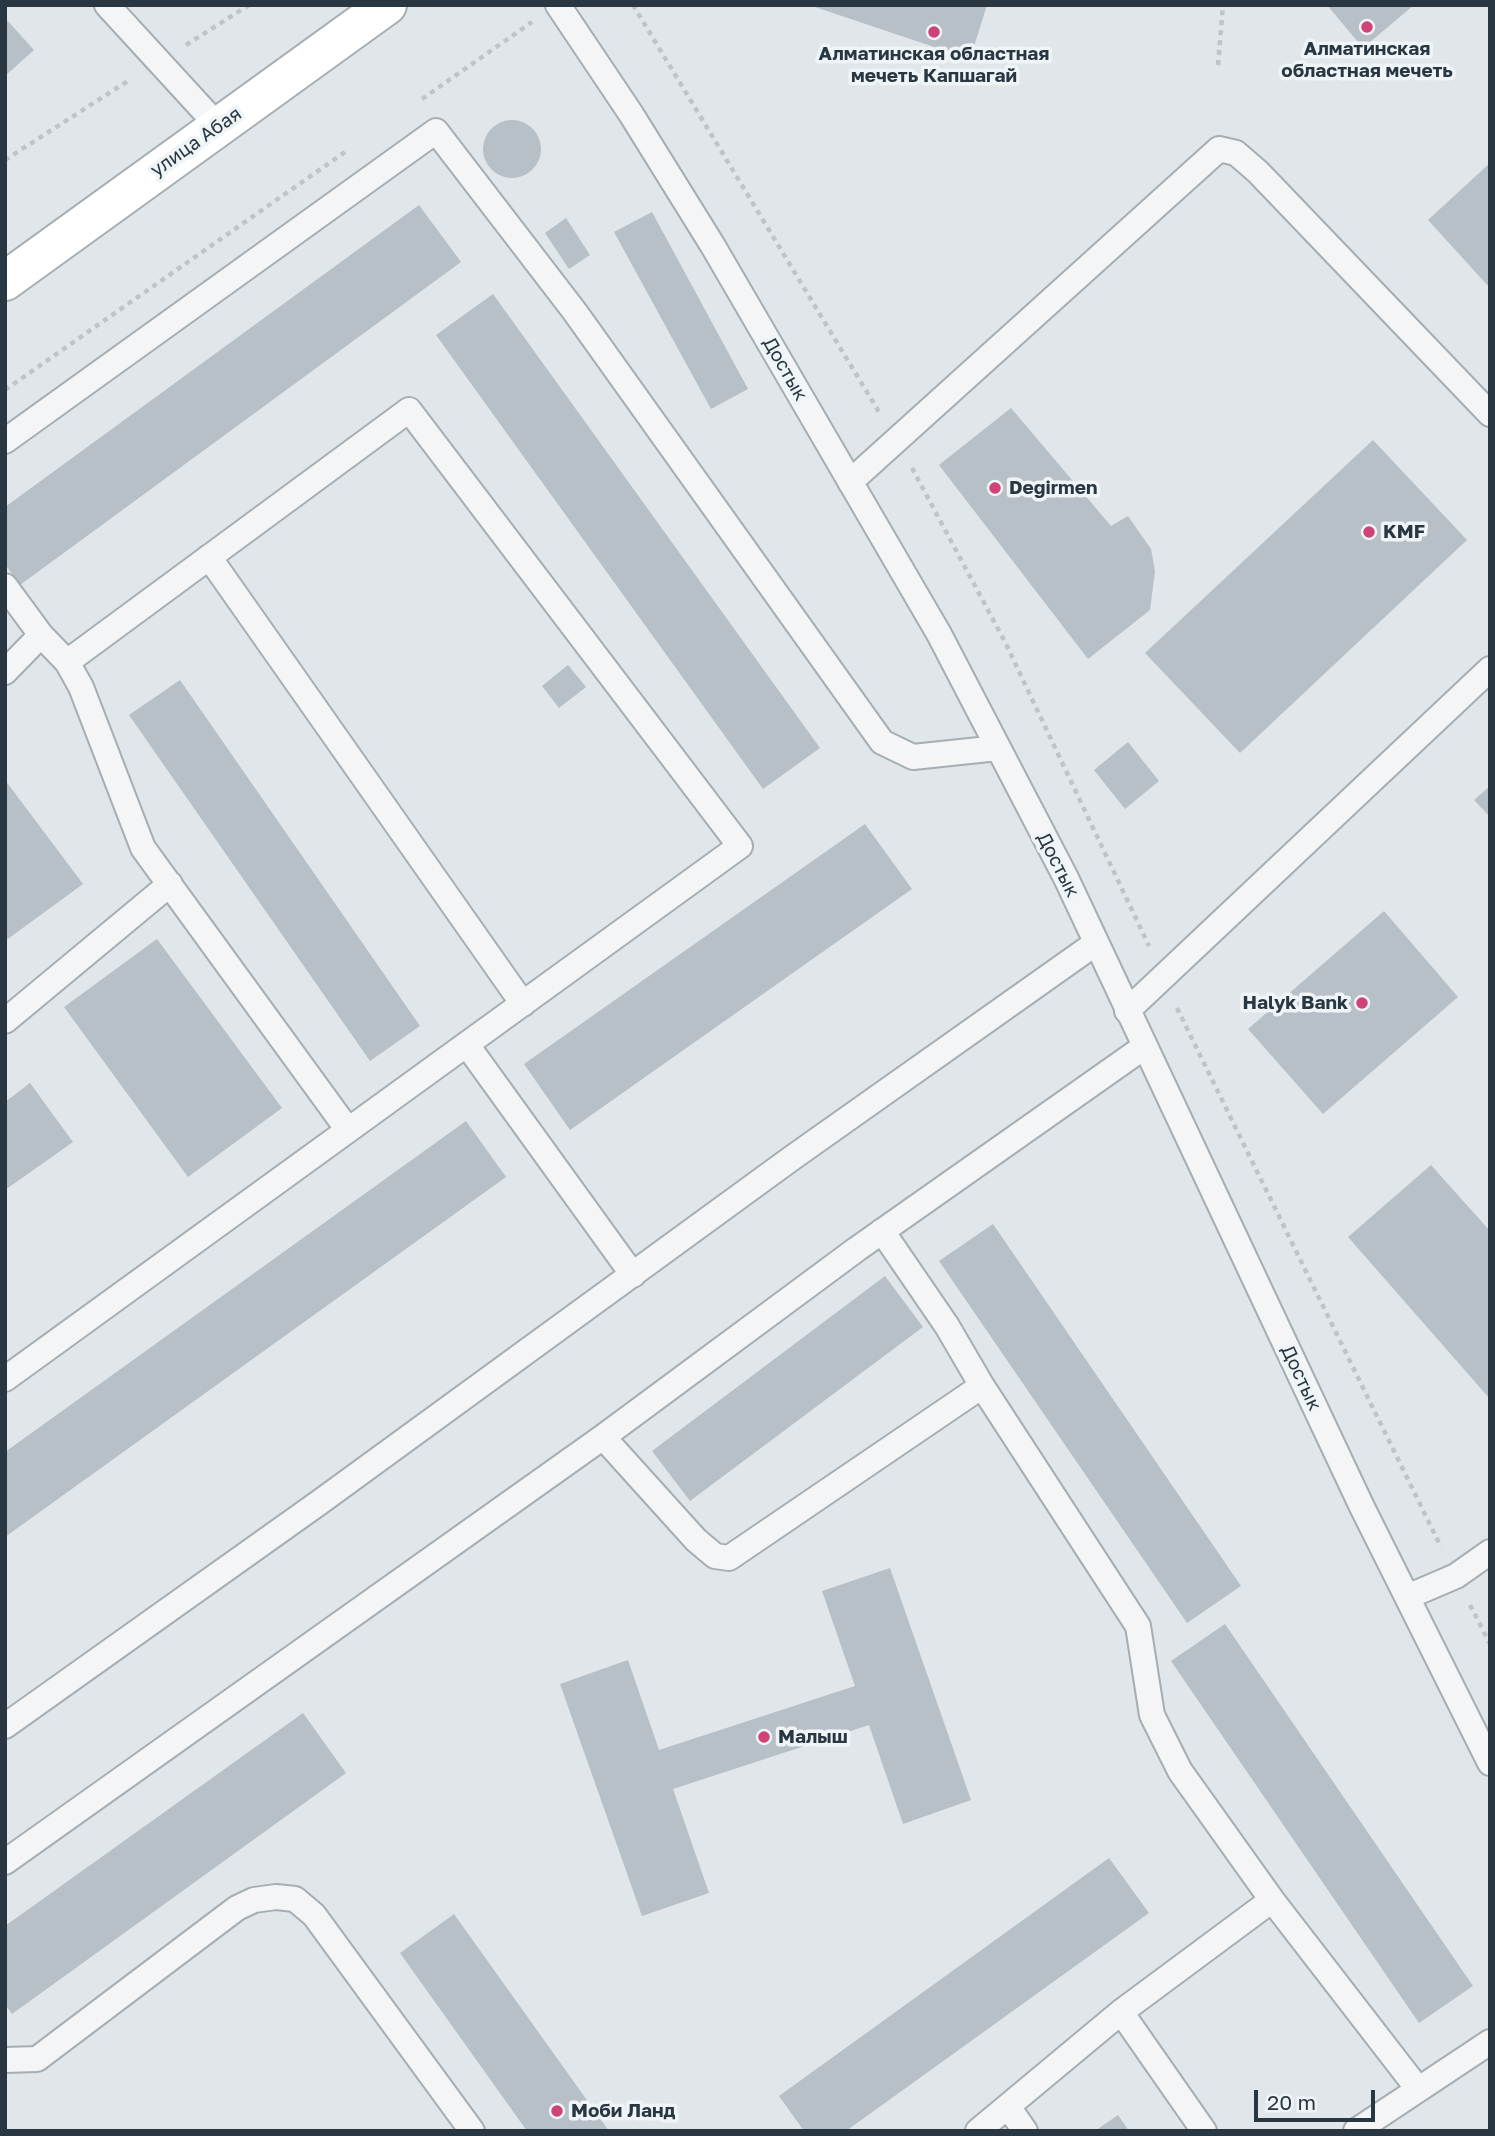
<!DOCTYPE html>
<html>
<head>
<meta charset="utf-8">
<style>
	body { margin:0 }
	#map { position:relative; width:1495px; height:2136px; overflow:hidden; background:#e0e6e9; font-family:"Golos Text",sans-serif }
	canvas { display:block }
	.frame { position:absolute; inset:0; border:7px solid #283741; pointer-events:none }
	.scale { position:absolute; left:1254px; top:2090px; width:121px; height:32px; box-sizing:border-box; border:4px solid #283741; border-top:0; padding-left:9px; font-size:21px; line-height:24px; white-space:nowrap; color:#283741; -webkit-text-stroke:5px #eff4f7; paint-order:stroke }
</style>
</head>
<body>
<div id="map">
<canvas width="1495" height="2136"></canvas>
<div class="frame"></div>
<div class="scale">20 m</div>
</div>
<script>
const g = document.querySelector('canvas').getContext('2d');
g.lineJoin = 'round';
function paint(path, color) { g.fillStyle = color; g.fill(path, 'evenodd'); }
const shape = rows => new Path2D(rows.map(r => 'M' + r).join(''));
function trace(path, color, width, dash) { g.strokeStyle = color; g.lineWidth = width; g.lineCap = dash ? 'butt' : 'round'; g.setLineDash(dash || []); g.stroke(path); }
function label(font, color, halo, rows, align = 'center') {
  g.font = font + ' "Golos Text",sans-serif'; g.lineWidth = 7; g.setLineDash([]); g.textBaseline = 'middle'; g.strokeStyle = halo; g.fillStyle = color; for (const [text, x, y, turn = 0] of rows) {
    g.save(); g.translate(x, y); g.rotate((+turn || 0) * Math.PI / 180); g.textAlign = isNaN(turn) ? turn : align; if (halo) g.strokeText(text, 0, 0); g.fillText(text, 0, 0); g.restore();
  }
}
const building = shape([
	[809,5,987,5,970,59],
	[1327,5,1414,5,1363,48],
	[5,18,34,50,5,76],
	'483 149a29 29 0 1 1 58 0a29 29 0 1 1-58 0Z',
	[1490,163,1490,288,1428,220],
	[419,205,461,262,20,585,5,564,5,507],
	[652,212,748,389,711,409,614,232],
	[566,218,590,255,569,269,545,233],
	[493,294,820,748,763,789,436,335],
	[1011,408,1111,526,1128,516,1151,549,1155,571,1150,610,1088,659,939,465],
	[1373,440,1467,540,1240,753,1145,653],
	[568,665,586,687,559,708,542,686],
	[180,680,420,1026,370,1061,129,715],
	[1128,742,1159,781,1125,809,1094,770],
	[5,780,83,884,5,941],
	[1490,786,1490,817,1474,800],
	[865,824,912,889,570,1130,524,1064],
	[1384,911,1458,997,1323,1114,1248,1029],
	[157,939,282,1108,188,1177,64,1007],
	[30,1083,73,1142,5,1190,5,1102],
	[466,1121,506,1177,5,1537,5,1452],
	[1431,1165,1490,1231,1490,1399,1348,1237],
	[993,1224,1241,1586,1187,1623,939,1261],
	[885,1276,923,1327,690,1501,652,1451],
	[890,1568,971,1800,903,1824,869,1725,673,1789,709,1893,642,1916,560,1684,628,1660,659,1750,855,1686,822,1591],
	[1225,1624,1473,1986,1419,2023,1171,1661],
	[303,1713,346,1773,12,2014,5,2004,5,1926],
	[1109,1858,1149,1913,846,2131,804,2131,779,2096],
	[454,1914,609,2131,527,2131,400,1953],
	[1118,2115,1129,2131,1095,2131]
]);
const path = shape([
	[633,5,879,412],
	[186,45,249,5],
	[1218,65,1223,5],
	[422,99,532,22],
	[5,160,131,79],
	[5,390,345,152],
	[912,468,1005,642,1149,946],
	[1177,1008,1441,1547],
	[1470,1605,1490,1644]
]);
const lane = shape([
	[107,5,218,126],
	[558,5,631,114,713,246,939,634,1066,878,1362,1507,1490,1763],
	[5,441,436,131,575,312,882,742,913,757,998,748],
	[850,482,1219,149,1236,153,1258,172,1490,414],
	[209,557,523,1004],
	[5,586,41,635,67,662,81,687,143,848,348,1130],
	[5,672,41,635],
	[1127,1011,1490,669],
	[5,1021,170,884],
	[467,1045,633,1275],
	[882,1231,947,1326,982,1386,1138,1626,1152,1715,1180,1771,1272,1900,1418,2089],
	[5,1379,740,846,409,410,67,662],
	[603,1437,696,1540,715,1556,729,1558,982,1386],
	[1407,1597,1456,1576,1490,1552],
	[5,1726,320,1502,792,1158,1096,943],
	[5,1862,603,1437,857,1249,1144,1047],
	[1121,2012,1204,2131],
	[5,2060,37,2059,237,1908,254,1900,276,1897,295,1899,314,1915,472,2131],
	[1009,2108,1025,2131],
	[978,2131,1121,2012,1272,1900],
	[1356,2131,1490,2042]
]);
const secondary = shape([
	[5,281,387,5]
]);
const markers = [
	[1367,27,7,"#d04379"],
	[934,32,7,"#d04379"],
	[995,488,7,"#d04379"],
	[1369,532,7,"#d04379"],
	[1362,1003,7,"#d04379"],
	[764,1737,7,"#d04379"],
	[557,2111,7,"#d04379"]
];
const poiNames = [
	["Алматинская",1367,49,"center"],
	["областная мечеть",1367,71,"center"],
	["Алматинская областная",934,54,"center"],
	["мечеть Капшагай",934,76,"center"],
	["Degirmen",1009,488],
	["KMF",1383,532],
	["Halyk Bank",1348,1003,"right"],
	["Малыш",778,1737],
	["Моби Ланд",571,2111]
];
const streetNames = [
	["улица Абая",196,142,-35],
	["Достык",785,369,60],
	["Достык",1058,865,63],
	["Достык",1301,1378,65]
];
paint(building, '#b7c0c6');
trace(lane, '#a5aeb3', 28);
trace(secondary, '#a5aeb3', 42);
trace(path, '#bec4c8', 4.5, [5, 5]);
trace(lane, '#f3f5f7', 24);
trace(secondary, '#fff', 38);
for (const [x, y, r, color] of markers) { const dot = new Path2D(); dot.arc(x, y, r, 0, 2 * Math.PI); g.fillStyle = color; g.fill(dot); trace(dot, '#eff4f7', 2.5); }
label('bold 19px', '#283741', '#eff4f7', poiNames, 'left');
label('19px', '#283741', '#eff4f7', streetNames);
</script>
</body>
</html>
